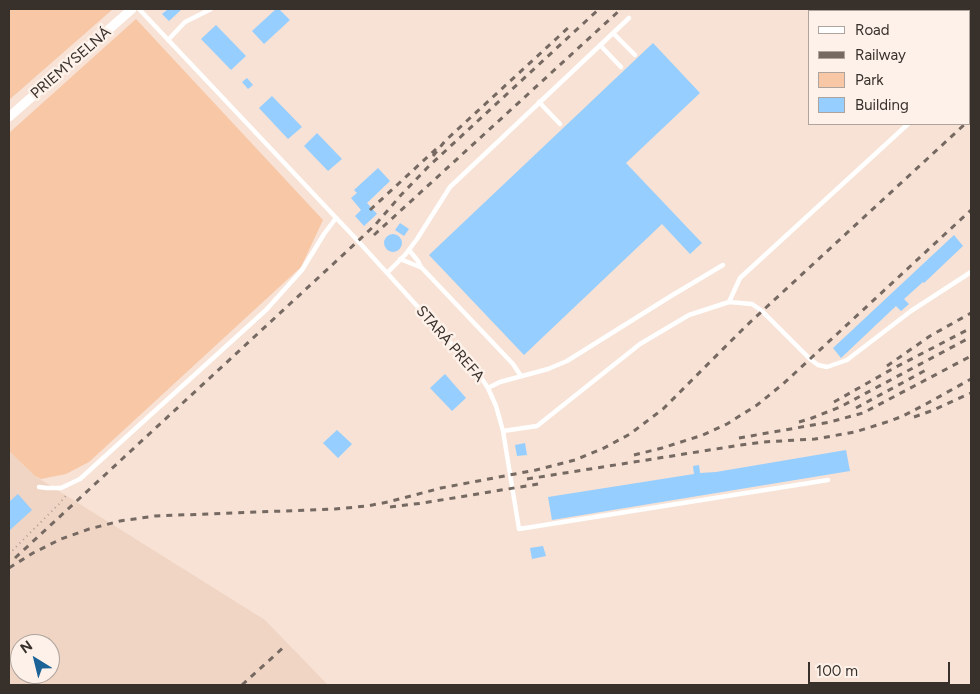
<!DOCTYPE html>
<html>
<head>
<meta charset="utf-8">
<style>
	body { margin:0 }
	#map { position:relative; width:980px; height:694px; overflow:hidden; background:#f7e2d5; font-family:Figtree,sans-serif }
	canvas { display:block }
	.frame { position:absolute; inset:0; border:10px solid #38302b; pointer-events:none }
	.legend { position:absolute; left:808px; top:10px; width:162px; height:115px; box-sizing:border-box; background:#fdf1e9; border:1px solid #aea49d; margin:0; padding:6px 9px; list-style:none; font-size:15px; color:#38302b }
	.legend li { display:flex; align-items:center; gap:10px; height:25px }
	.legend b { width:25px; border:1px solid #aea49d }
	.north { position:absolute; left:10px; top:634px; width:50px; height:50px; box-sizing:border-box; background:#fdf1e9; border:1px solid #aea49d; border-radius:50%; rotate:324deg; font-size:14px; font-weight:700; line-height:20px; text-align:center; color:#38302b }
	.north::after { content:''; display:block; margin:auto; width:18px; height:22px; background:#1b6397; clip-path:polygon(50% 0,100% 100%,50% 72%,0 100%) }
	.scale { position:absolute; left:808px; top:662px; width:142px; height:22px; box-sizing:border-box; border:2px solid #38302b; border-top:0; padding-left:6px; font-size:15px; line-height:18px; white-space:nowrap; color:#38302b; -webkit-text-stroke:4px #fdf1e9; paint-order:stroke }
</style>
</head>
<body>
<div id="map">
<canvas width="980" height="694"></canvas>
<div class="frame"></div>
<ul class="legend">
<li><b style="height:6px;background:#fff"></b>Road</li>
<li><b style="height:6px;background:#756962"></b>Railway</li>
<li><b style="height:14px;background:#f8c7a6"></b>Park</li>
<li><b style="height:14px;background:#95ceff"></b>Building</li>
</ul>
<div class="north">N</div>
<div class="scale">100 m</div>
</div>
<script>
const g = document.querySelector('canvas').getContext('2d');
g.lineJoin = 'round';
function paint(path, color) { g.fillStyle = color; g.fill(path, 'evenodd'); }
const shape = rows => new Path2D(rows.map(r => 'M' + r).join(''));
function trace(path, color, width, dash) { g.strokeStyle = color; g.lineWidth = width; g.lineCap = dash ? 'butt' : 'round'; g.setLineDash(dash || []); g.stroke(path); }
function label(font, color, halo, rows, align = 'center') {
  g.font = font + ' Figtree,sans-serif'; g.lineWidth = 5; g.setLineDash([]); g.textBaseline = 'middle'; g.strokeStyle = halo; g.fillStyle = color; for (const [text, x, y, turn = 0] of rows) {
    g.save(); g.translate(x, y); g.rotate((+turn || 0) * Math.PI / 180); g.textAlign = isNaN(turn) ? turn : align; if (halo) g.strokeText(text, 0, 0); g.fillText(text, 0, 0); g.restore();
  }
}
const built = shape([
	[9,451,35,476,265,620,328,685,9,685],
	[20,644,50,644,50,674,20,674]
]);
const green = shape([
	[9,9,113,9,9,100],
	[136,19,323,220,301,267,89,462,66,474,41,479,35,476,9,451,9,133]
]);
const building = shape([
	[165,9,182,9,169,21,162,14,167,10],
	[276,9,279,9,290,20,264,44,252,31],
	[216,25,246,56,231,70,201,39],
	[653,43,700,93,626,163,702,243,690,254,662,224,524,355,429,255],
	[247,78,253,85,248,89,242,82],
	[272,96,302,127,288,139,259,108],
	[317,133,342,159,328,171,304,146],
	[378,168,390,181,367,203,377,214,364,226,355,216,361,210,351,198,357,193,354,190],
	[400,223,409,229,404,236,395,230],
	'384 243a9 9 0 1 1 18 0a9 9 0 1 1-18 0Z',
	[954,235,963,246,924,283,923,282,904,299,909,304,901,311,896,306,841,358,833,348],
	[445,374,466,398,452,411,430,388],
	[337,430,352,444,338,458,323,443],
	[525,443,527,455,517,456,515,445],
	[846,450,850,471,552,520,548,497,694,474,693,466,699,465,700,473,716,472],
	[18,494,32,510,10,530,9,502],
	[543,546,546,556,532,559,530,548]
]);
const path = shape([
	[9,554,59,504,68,493]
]);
const service = shape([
	[139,9,358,241,478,373,488,388,496,406,503,431,519,529,828,480],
	[613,33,635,55],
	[168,40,185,22,211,9],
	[600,45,621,67],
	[969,68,971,65],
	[539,102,560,124],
	[409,250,418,261,421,267,513,364,521,376],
	[400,259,420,267],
	[387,273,405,255,417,239,450,187,629,18],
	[729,302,740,278,908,124],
	[488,388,500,382,548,369,567,361,671,296,723,265],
	[503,431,537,426,640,344,689,315,729,302,752,304,762,311,810,359,818,365,827,367,847,360,911,311,971,272],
	[39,487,47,488,61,488,80,479,266,310,302,270,324,234,336,218]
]);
const minor = shape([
	[9,117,132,9]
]);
const rail = shape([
	[433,156,445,141,569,27],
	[370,210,436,149],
	[374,235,621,9],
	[887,366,930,336,971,313],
	[834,402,894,368,971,328],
	[856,408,926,370],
	[914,417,931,411,971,393],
	[799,422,812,418,840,407,971,337],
	[739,438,830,422,863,413,971,356],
	[634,455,662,448,703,435,727,424,757,405,783,384,971,210],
	[527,479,741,445,763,442,815,439,855,432,890,421,903,416,926,404,971,379],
	[390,507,423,503,538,484],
	[15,558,358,241,376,224,401,195,429,166,599,9],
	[9,568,33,553,61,539,89,529,120,521,155,516,335,509,367,506,388,502,441,488,536,470,575,460,604,448,630,434,663,409,746,326,965,124],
	[242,685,285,646]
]);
const streetNames = [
	["PRIEMYSELNÁ",71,63,-41],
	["STARÁ PREFA",450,344,49]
];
paint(built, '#f0d5c4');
paint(green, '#f8c7a6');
paint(building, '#95ceff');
trace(path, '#ae9e94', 2, [1, 4]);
trace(service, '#fff', 4.5);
trace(minor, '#fff', 9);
trace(rail, '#756962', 3, [6, 6]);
label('15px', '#38302b', '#fdf1e9', streetNames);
</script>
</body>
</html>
